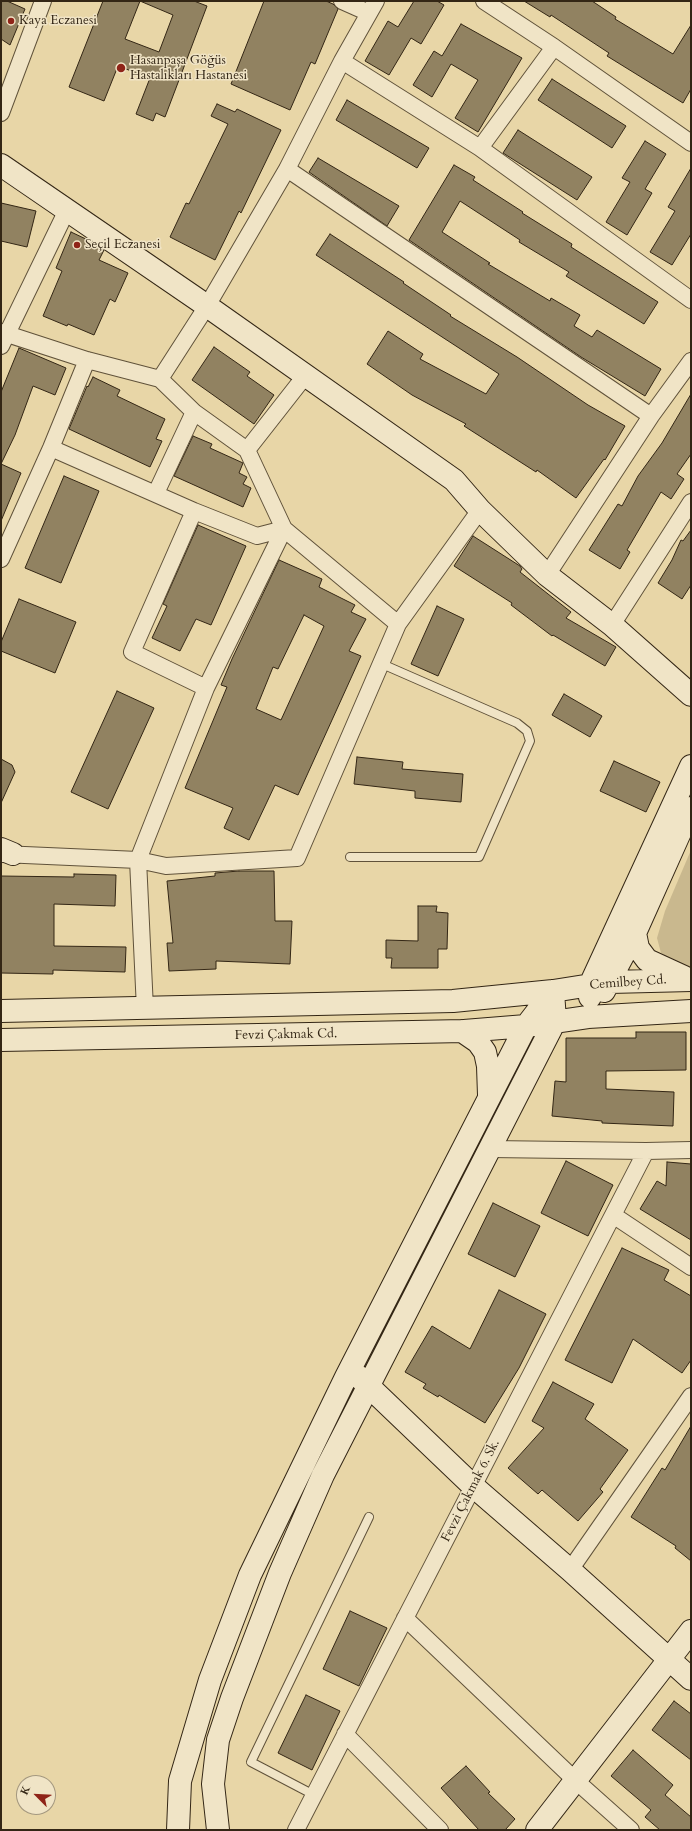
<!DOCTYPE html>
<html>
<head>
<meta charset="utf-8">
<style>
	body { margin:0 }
	#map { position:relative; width:692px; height:1831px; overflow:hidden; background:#e8d6a7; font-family:Cardo,serif }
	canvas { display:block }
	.frame { position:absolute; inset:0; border:2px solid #332615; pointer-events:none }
	.north { position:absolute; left:16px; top:1775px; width:40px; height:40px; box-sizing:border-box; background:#f0e4c6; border:1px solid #a4987f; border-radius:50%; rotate:294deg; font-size:11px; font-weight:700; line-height:16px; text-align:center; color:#332615 }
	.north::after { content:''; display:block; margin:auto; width:14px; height:18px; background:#8f2418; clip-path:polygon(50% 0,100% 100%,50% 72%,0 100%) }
</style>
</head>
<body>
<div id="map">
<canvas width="692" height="1831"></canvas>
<div class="frame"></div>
<div class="north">K</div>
</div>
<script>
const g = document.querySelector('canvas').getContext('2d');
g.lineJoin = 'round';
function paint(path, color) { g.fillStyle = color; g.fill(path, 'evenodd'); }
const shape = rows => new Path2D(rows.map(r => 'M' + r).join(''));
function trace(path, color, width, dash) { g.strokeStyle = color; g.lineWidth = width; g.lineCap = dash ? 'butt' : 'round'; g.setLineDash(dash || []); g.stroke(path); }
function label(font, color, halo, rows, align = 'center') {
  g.font = font + ' Cardo,serif'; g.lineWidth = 3; g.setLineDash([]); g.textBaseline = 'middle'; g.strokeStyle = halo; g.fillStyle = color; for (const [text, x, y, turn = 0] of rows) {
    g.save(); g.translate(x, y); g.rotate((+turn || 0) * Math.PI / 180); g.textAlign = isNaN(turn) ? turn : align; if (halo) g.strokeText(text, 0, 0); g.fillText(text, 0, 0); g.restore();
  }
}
const green = shape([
	[691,850,691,966,681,967,661,953,657,938,665,911]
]);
const building = shape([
	[1,1,7,1,25,9,10,45,1,39,1,1],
	[103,1,140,1,125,39,159,52,173,15,140,1,194,1,207,6,165,117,156,113,153,121,136,114,150,78,118,66,104,101,69,87,103,1],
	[264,1,326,1,333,4,338,9,315,64,311,62,290,110,231,84,264,1],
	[414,1,437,1,444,5,421,44,411,38,389,75,365,61,388,21,398,27,414,1],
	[524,1,592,1,616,17,615,19,673,54,691,25,691,89,683,103,607,56,609,53,551,15,550,17,524,1],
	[461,24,522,58,478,132,455,118,478,80,451,64,432,97,413,85,434,51,442,56,461,24],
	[552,79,626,126,612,148,538,100,552,79],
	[347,100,429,148,417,168,336,120,347,100],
	[217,104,235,112,237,109,281,130,241,213,239,211,215,260,170,237,186,203,189,204,228,124,211,116,217,104],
	[518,130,592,177,577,200,503,153,518,130],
	[645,141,666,154,645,189,652,193,627,235,606,222,630,182,622,178,645,141],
	[318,158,399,206,387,226,309,172,318,158],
	[454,165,475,177,473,180,523,212,522,213,572,244,571,247,658,302,644,324,566,276,569,272,519,242,520,240,460,201,442,232,490,263,488,264,550,301,551,298,580,315,574,326,592,337,597,330,661,369,645,396,581,357,409,240,454,165],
	[691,168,691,234,672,265,650,252,675,211,668,207,691,168],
	[1,203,36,211,27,247,1,241,1,203],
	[71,232,88,240,104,250,99,260,128,273,115,302,110,299,94,335,68,324,67,326,43,316,62,271,56,268,71,232],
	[330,234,404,282,403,283,451,315,450,316,517,357,588,405,625,426,605,460,604,459,576,498,537,470,536,472,464,426,466,424,412,395,367,364,388,331,423,354,420,359,486,394,499,374,316,255,330,234],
	[214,347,250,372,247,376,274,395,254,424,192,380,214,347],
	[19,348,66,368,55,395,33,386,15,435,1,464,1,392,19,348],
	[93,377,120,390,117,396,165,419,156,439,162,441,150,467,69,429,87,386,88,387,93,377],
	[691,394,691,454,677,474,684,479,671,499,661,492,627,550,630,552,620,569,589,550,618,504,622,506,638,476,662,443,691,394],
	[193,436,212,444,210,448,243,463,239,473,247,477,243,484,251,488,243,507,174,476,193,436],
	[1,464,21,473,1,521,1,464],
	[64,476,99,491,61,583,25,568,64,476],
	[198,525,246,546,211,625,196,619,180,651,152,638,167,606,163,604,198,525],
	[691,530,691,585,682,599,658,583,672,560,681,540,683,541,691,530],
	[473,536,520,566,522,569,520,572,571,612,566,618,616,647,605,666,553,635,552,636,511,605,512,603,454,566,473,536],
	[279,560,322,579,319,587,355,605,351,612,366,619,349,651,361,656,298,795,275,785,249,840,224,828,233,808,185,788,227,687,221,685,232,659,279,560],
	[304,615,324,626,281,720,256,709,273,667,278,669,304,615],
	[19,599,76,622,55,673,1,651,1,642,19,599],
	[437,606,464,619,438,676,411,664,437,606],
	[117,691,154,708,108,809,71,792,117,691],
	[564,694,602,716,590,737,552,715,564,694],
	[357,757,403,762,402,769,463,774,461,802,415,798,415,791,354,784,357,757],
	[1,759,12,765,15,772,1,803,1,759],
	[614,761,660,782,646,812,600,791,614,761],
	[239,871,274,871,275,921,292,921,290,964,216,961,216,969,169,971,167,943,173,943,167,881,215,876,215,873,239,871],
	[74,874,116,875,115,906,54,904,54,946,126,947,125,972,53,970,53,974,1,973,1,876,74,877,74,874],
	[418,906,437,906,436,912,448,913,447,949,438,949,438,968,391,968,392,958,386,958,386,940,418,941,418,906],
	[636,1032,686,1032,686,1070,606,1071,606,1089,674,1092,673,1126,602,1123,602,1121,552,1116,555,1081,566,1082,566,1038,636,1038,636,1032],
	[566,1161,613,1185,588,1236,541,1213,566,1161],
	[667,1162,691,1164,691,1240,640,1209,657,1181,666,1186,667,1162],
	[493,1203,540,1226,515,1277,468,1254,493,1203],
	[622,1248,669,1270,664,1280,691,1296,691,1360,682,1373,633,1339,612,1383,565,1360,622,1248],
	[499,1290,546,1314,519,1368,485,1423,439,1395,438,1397,423,1388,426,1384,405,1372,432,1326,470,1349,499,1290],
	[553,1382,594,1404,585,1419,628,1450,600,1489,603,1492,578,1521,542,1490,538,1494,508,1468,544,1428,532,1421,553,1382],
	[691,1426,691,1561,675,1548,676,1546,631,1517,662,1468,665,1470,691,1426],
	[350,1611,387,1628,359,1686,323,1669,350,1611],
	[306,1695,340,1711,312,1770,278,1753,306,1695],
	[674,1701,691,1714,691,1760,652,1730,674,1701],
	[633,1750,673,1785,665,1795,691,1817,691,1830,660,1830,645,1817,651,1810,611,1776,633,1750],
	[466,1766,490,1792,488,1793,515,1819,505,1830,479,1830,441,1788,466,1766]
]);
const lane = shape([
	[350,857,479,857,530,741,527,731,517,723,382,664],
	[314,1795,251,1762,369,1517]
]);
const street = shape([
	[342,1,369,13],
	[484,1,554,47,691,143],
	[342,61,480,148,691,300],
	[1,113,43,1],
	[480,148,554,47],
	[287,169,651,416],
	[1,332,87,360,160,379,194,412,247,450,284,529,398,624],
	[1,346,67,210],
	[160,379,207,306,287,169,342,61,376,1],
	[51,448,194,511,257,536,284,529],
	[247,450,305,376],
	[156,493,194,412],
	[194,511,132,652,206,688],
	[1,559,51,448,87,360],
	[547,575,651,416,691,361],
	[612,625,691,502],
	[2,854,138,860,166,866,297,858,398,624,480,510],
	[145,1009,138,860,206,688,284,529],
	[490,1149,646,1151,691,1150],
	[613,1215,691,1267],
	[570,1570,691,1396],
	[405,1618,575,1780,631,1830],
	[345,1734,440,1830],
	[296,1830,646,1151]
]);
const secondary = shape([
	[1,165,207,306,454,480,480,510,547,575,612,625,691,695],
	[1,849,13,854],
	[635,933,638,948,647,960,684,977],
	[604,991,635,933,691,808],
	[590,997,590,985,691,766],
	[1,1011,453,1001,553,991,610,982,691,980],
	[462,1031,478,1042,485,1052,488,1066,489,1095],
	[1,1040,464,1031,526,1026,588,1017,691,1011],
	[358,1376,473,1486,570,1570,691,1679],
	[178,1830,180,1781,210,1680,250,1575,346,1377,526,1026,553,991],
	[218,1830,213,1784,218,1740,232,1698,280,1573,323,1475,555,1021,553,991],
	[537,1830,691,1631]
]);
const markers = [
	[11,21,4,"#8f2418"],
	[121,68,5,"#8f2418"],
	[77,245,4,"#8f2418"]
];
const poiNames = [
	["Kaya Eczanesi",19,21],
	["Hasanpaşa Göğüs",130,61],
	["Hastalıkları Hastanesi",130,76],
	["Seçil Eczanesi",85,245]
];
const streetNames = [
	["Cemilbey Cd.",628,983,-4],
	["Fevzi Çakmak Cd.",286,1035,-1],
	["Fevzi Çakmak 6. Sk.",471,1491,-63]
];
paint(green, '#c9b88e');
paint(building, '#918261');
trace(building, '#332615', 1);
trace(lane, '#60523a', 10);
trace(street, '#60523a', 18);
trace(secondary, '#332615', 24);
trace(lane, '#f0e4c6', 8);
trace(street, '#f0e4c6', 16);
trace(secondary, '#f0e4c6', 22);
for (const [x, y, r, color] of markers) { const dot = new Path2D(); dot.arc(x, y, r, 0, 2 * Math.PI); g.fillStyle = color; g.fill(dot); trace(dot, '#f0e4c6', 1.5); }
label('13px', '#332615', '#f0e4c6', poiNames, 'left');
label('13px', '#332615', '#f0e4c6', streetNames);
</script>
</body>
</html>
